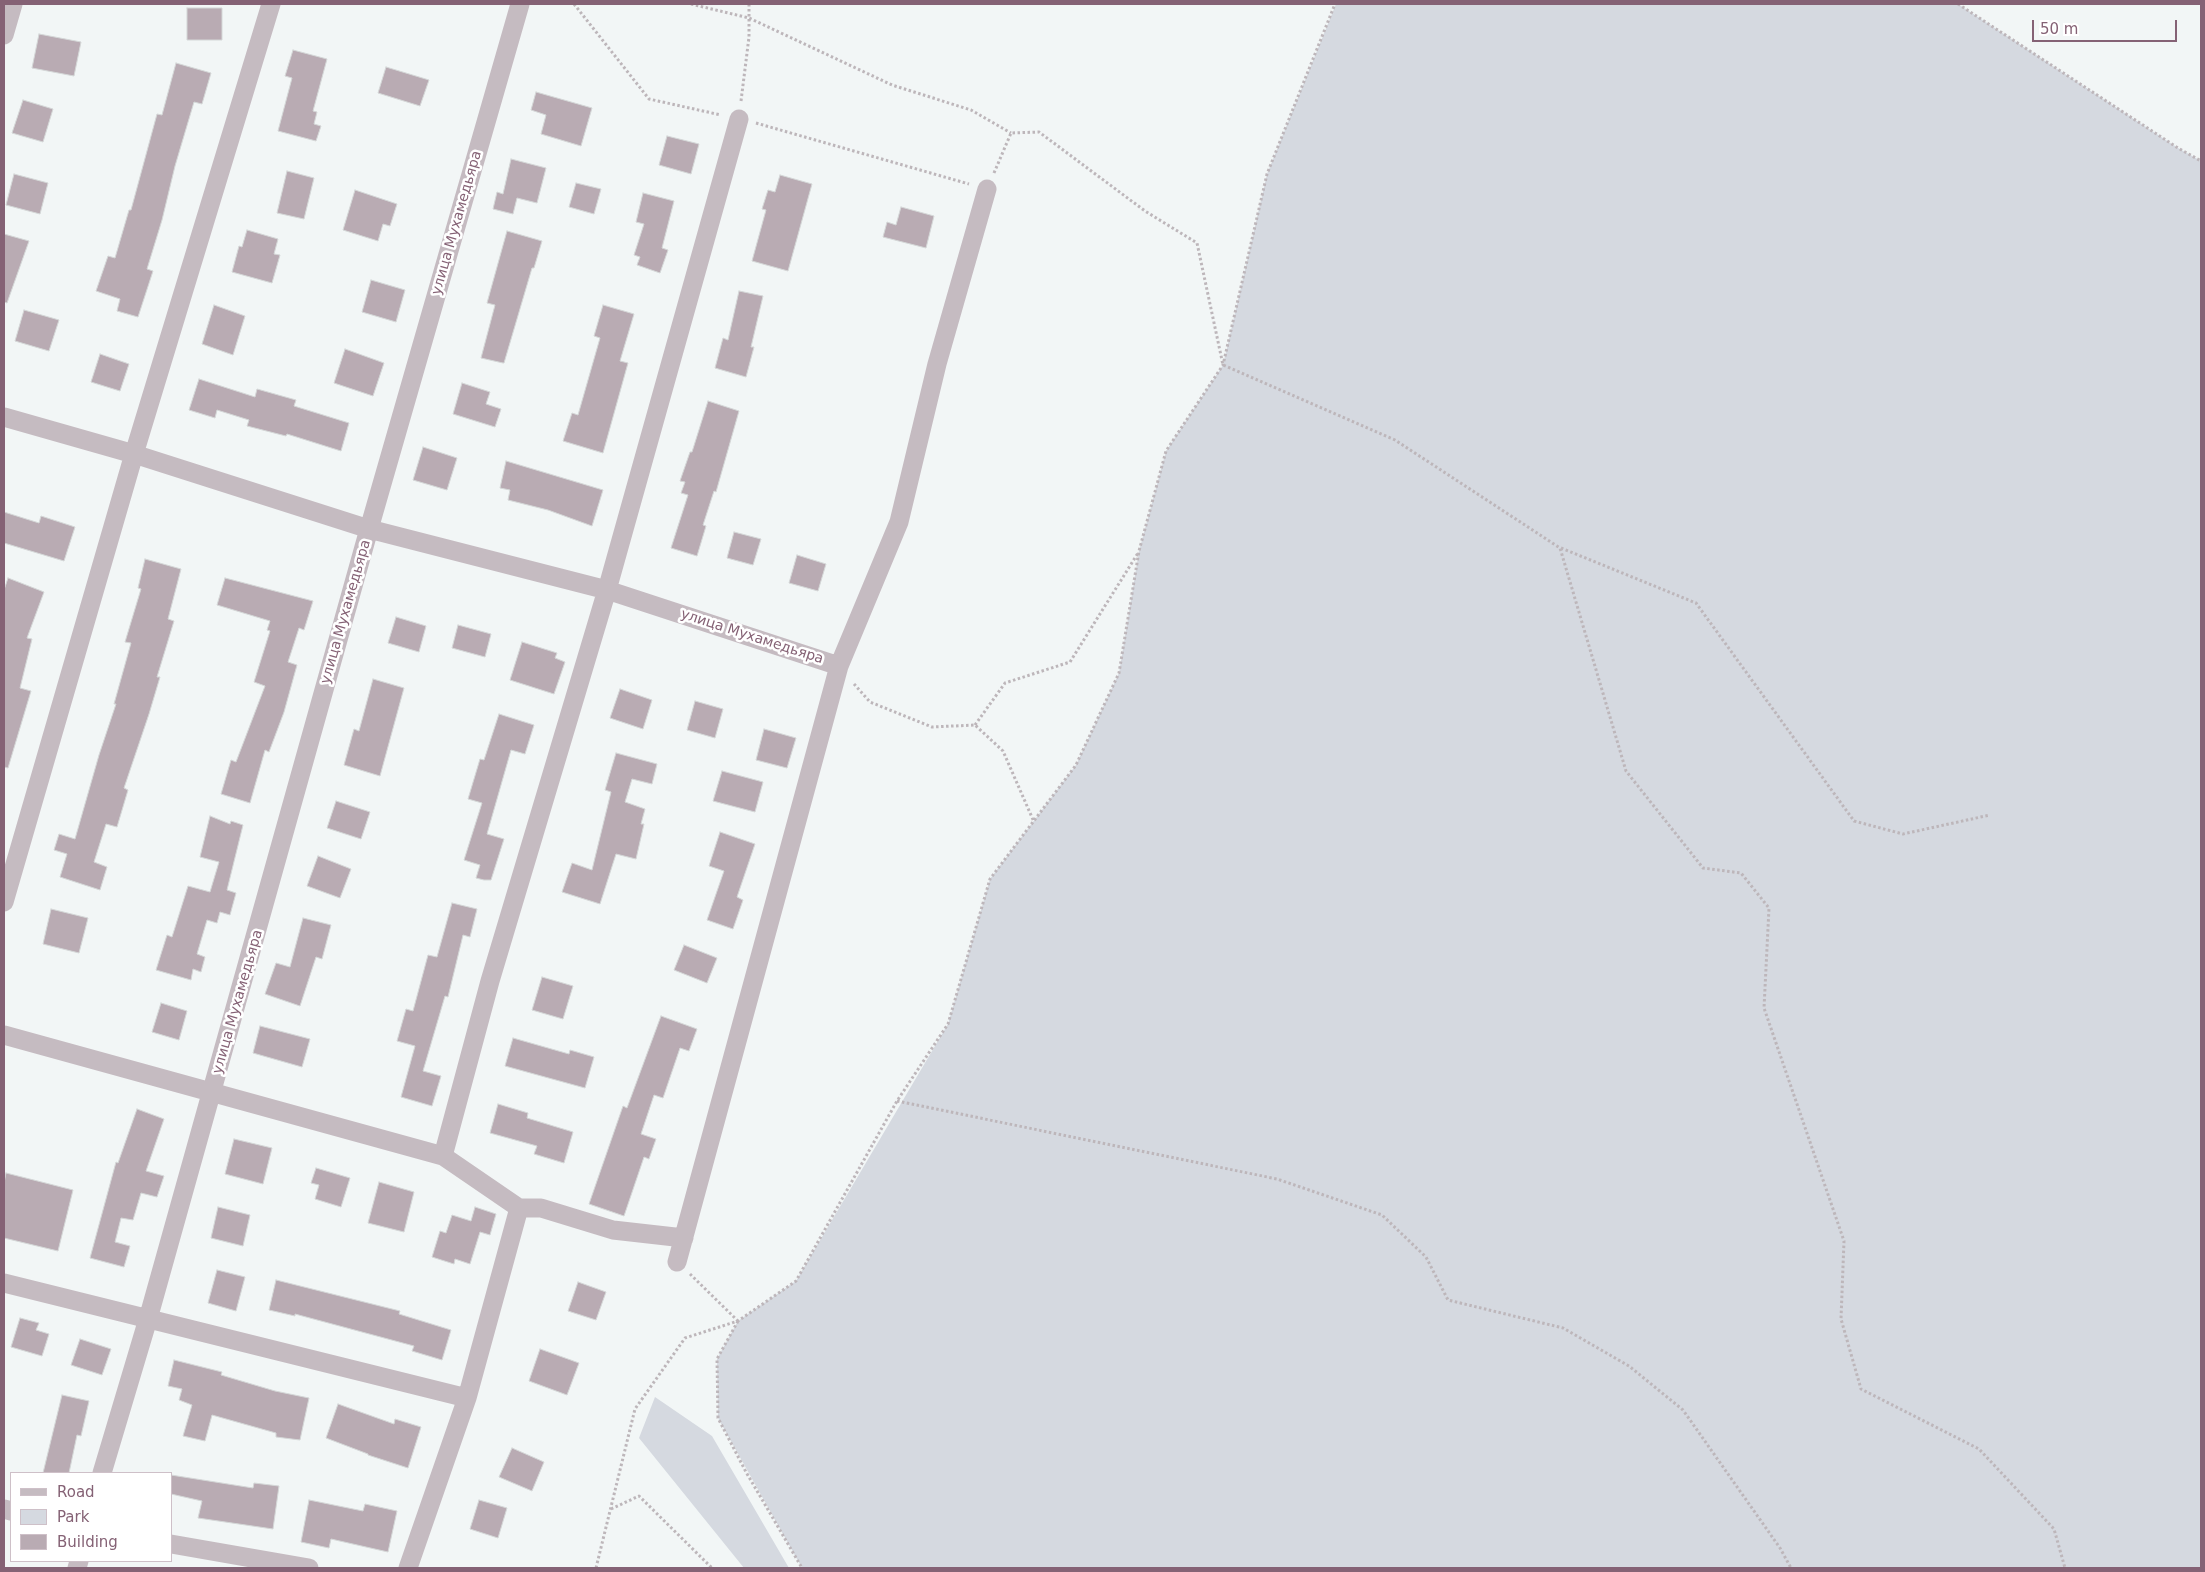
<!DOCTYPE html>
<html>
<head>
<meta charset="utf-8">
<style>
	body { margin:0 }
	#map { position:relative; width:2205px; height:1572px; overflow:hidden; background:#f2f6f6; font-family:"DejaVu Sans",sans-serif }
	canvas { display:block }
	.frame { position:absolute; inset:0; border:5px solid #856275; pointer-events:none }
	.legend { position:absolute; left:10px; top:1472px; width:162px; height:90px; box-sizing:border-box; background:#fff; border:1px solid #cec0c8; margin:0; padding:6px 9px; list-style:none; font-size:15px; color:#856275 }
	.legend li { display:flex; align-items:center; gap:10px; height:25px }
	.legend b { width:25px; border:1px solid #cec0c8 }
	.scale { position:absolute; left:2032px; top:20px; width:145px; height:22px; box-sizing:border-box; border:2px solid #856275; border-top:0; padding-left:6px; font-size:15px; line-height:18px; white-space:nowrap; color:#856275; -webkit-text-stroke:4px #fff; paint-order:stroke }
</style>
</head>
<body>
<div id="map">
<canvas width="2205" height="1572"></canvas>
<div class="frame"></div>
<ul class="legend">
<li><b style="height:6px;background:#c5bbc1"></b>Road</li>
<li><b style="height:14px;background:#d5d9e0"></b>Park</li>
<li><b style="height:14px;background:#b9abb3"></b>Building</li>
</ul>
<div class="scale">50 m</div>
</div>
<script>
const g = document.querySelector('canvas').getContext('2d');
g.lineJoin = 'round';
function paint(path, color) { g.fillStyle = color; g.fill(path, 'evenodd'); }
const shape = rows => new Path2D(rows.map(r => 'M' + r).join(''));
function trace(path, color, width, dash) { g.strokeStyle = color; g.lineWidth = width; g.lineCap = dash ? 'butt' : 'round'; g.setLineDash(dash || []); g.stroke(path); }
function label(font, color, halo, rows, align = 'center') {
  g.font = font + ' "DejaVu Sans",sans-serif'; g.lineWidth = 5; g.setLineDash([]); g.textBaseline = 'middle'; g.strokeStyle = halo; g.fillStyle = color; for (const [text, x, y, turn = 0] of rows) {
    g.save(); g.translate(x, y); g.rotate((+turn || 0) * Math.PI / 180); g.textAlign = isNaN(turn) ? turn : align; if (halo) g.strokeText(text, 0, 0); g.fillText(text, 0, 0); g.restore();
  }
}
const green = shape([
	[1336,4,1958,4,2178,148,2201,161,2201,1568,802,1568,718,1418,717,1359,738,1321,796,1281,948,1024,990,879,1076,765,1119,673,1139,551,1166,451,1223,365,1267,174],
	[655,1397,712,1436,789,1568,744,1568,639,1438]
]);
const building = shape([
	[187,8,222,8,222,40,187,40,187,8],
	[39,34,81,42,74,76,32,68,39,34],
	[293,50,327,59,313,111,317,112,314,124,321,126,316,141,278,131,292,78,285,76,293,50],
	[176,63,211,73,202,104,194,102,175,166,162,220,147,269,153,271,138,317,117,311,120,299,96,291,108,256,115,258,129,210,131,210,157,114,162,115,176,63],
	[386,67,429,80,420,106,378,93,386,67],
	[536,92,592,108,581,146,541,134,546,115,531,110,536,92],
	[23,100,53,109,43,142,12,133,23,100],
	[667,136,699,144,691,174,659,165,667,136],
	[511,159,546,168,537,203,517,198,513,214,493,209,497,192,503,194,511,159],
	[287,171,314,178,304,219,277,213,287,171],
	[14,174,48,183,40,214,6,205,14,174],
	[780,175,812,184,788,271,752,261,766,210,762,209,768,190,775,192,780,175],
	[576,183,601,189,594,214,569,207,576,183],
	[355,190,397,204,390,226,383,224,378,241,343,230,355,190],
	[643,193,674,201,662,248,668,250,660,273,637,265,640,257,634,255,644,224,636,222,643,193],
	[901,207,934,216,926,248,883,237,887,222,896,225,901,207],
	[247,230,278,239,274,254,280,255,272,283,232,272,239,246,242,247,247,230],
	[507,231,542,241,534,268,532,268,504,363,503,363,481,358,495,305,487,303,507,231],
	[4,234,29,241,7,303,4,302,4,234],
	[371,280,405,290,396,322,362,312,371,280],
	[739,291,763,296,751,347,754,347,746,377,715,368,723,338,728,340,739,291],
	[214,305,245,316,233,355,202,344,214,305],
	[603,305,634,314,620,361,628,363,603,453,563,441,572,413,578,415,600,338,594,336,603,305],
	[24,310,59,320,49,351,15,341,24,310],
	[345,349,384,363,373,396,334,383,345,349],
	[100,354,129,364,120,391,91,382,100,354],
	[199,379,255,397,257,389,296,400,294,406,349,423,341,451,287,434,286,436,247,426,249,420,217,410,215,418,189,410,199,379],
	[462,383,490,392,486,404,501,409,495,427,453,414,462,383],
	[708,401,739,411,716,492,714,491,703,525,706,526,697,556,671,548,688,495,681,493,685,482,680,481,690,452,692,452,708,401],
	[423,447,457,458,447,490,413,480,423,447],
	[506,461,603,490,592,526,548,510,508,500,510,490,500,488,506,461],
	[4,512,39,523,41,516,75,527,64,561,4,543,4,512],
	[734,532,761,539,753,565,727,558,734,532],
	[797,555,826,564,818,591,789,583,797,555],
	[145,559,181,569,168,619,174,621,157,677,160,677,149,714,124,788,128,790,117,827,106,824,94,862,107,867,100,890,60,877,67,854,54,850,59,834,75,839,99,755,116,704,114,704,131,643,125,642,141,589,138,588,145,559],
	[8,578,44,592,27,638,32,639,20,688,31,691,8,768,4,767,4,590,8,578],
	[225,578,313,601,304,630,299,628,288,662,297,665,284,712,269,752,265,750,250,803,221,794,231,760,236,762,265,686,254,682,270,631,267,630,270,621,217,605,225,578],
	[396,617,426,626,419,652,388,643,396,617],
	[458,625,491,634,485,657,452,648,458,625],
	[522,642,557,653,555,658,565,662,554,694,510,680,522,642],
	[373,679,404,688,380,776,344,765,354,729,359,731,373,679],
	[620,689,652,700,643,729,610,718,620,689],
	[695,701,723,709,715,738,687,730,695,701],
	[499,714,534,725,525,754,511,750,487,834,504,839,491,880,484,880,476,878,480,865,464,860,482,803,468,799,480,759,484,760,499,714],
	[764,729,796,738,787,768,756,760,764,729],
	[616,753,657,764,652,784,632,779,625,802,645,809,641,824,644,824,636,859,616,854,600,904,562,892,572,863,592,870,611,792,605,790,616,753],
	[722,771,763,782,755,812,713,801,722,771],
	[336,801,370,812,361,839,327,828,336,801],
	[210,816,230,824,231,821,243,825,227,890,236,893,230,915,220,912,217,923,207,920,197,954,205,957,201,972,193,969,191,980,156,970,167,935,172,937,188,886,210,892,219,862,200,857,210,816],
	[720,832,755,844,737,897,743,900,733,929,707,920,724,871,709,866,720,832],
	[318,856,351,869,340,898,307,886,318,856],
	[452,903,477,909,470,937,463,935,448,997,445,996,423,1071,441,1076,432,1106,401,1097,415,1046,397,1041,406,1009,413,1011,428,955,437,957,452,903],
	[51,909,88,918,79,953,43,944,51,909],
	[303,918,331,925,322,959,316,957,300,1006,265,994,276,963,290,967,303,918],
	[684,945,717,958,707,983,674,970,684,945],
	[542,977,573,986,563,1019,532,1010,542,977],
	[161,1003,187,1011,179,1040,152,1032,161,1003],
	[661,1016,697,1029,689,1051,680,1048,663,1098,654,1095,641,1134,656,1139,649,1159,644,1157,624,1216,589,1204,623,1106,627,1108,661,1016],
	[260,1026,310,1039,302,1067,253,1053,260,1026],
	[513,1038,569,1054,570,1050,594,1057,585,1088,505,1066,513,1038],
	[498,1104,528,1113,527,1118,573,1132,564,1163,534,1154,537,1146,490,1133,498,1104],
	[137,1109,164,1119,146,1171,164,1176,157,1197,141,1193,133,1220,121,1218,115,1242,130,1246,124,1267,90,1258,116,1162,118,1163,137,1109],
	[234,1139,272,1148,263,1184,225,1174,234,1139],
	[316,1168,350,1178,341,1207,315,1199,319,1185,311,1183,316,1168],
	[6,1173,73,1190,58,1251,4,1238,4,1183,6,1173],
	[379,1182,414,1192,404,1232,368,1223,379,1182],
	[218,1207,250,1215,243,1246,211,1238,218,1207],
	[475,1207,496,1214,490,1235,480,1232,470,1264,455,1259,454,1264,432,1257,440,1231,446,1233,452,1215,471,1221,475,1207],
	[217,1270,245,1277,236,1311,208,1303,217,1270],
	[276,1280,400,1311,399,1314,451,1330,442,1360,412,1351,414,1346,295,1314,295,1316,269,1310,276,1280],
	[578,1282,606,1292,596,1320,568,1311,578,1282],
	[20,1318,39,1323,36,1330,49,1334,42,1356,11,1347,20,1318],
	[80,1339,111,1349,102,1375,71,1365,80,1339],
	[540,1349,579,1363,567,1395,529,1381,540,1349],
	[174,1360,222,1372,221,1375,275,1391,309,1398,300,1440,276,1437,276,1433,212,1415,205,1441,183,1436,192,1405,179,1400,182,1389,168,1386,174,1360],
	[62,1395,89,1401,81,1436,77,1435,69,1473,43,1473,62,1395],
	[338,1404,394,1424,395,1419,421,1427,408,1468,368,1455,368,1454,326,1438,338,1404],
	[512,1448,544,1462,532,1491,499,1477,512,1448],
	[171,1475,253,1488,254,1483,279,1486,273,1529,198,1518,202,1501,171,1494,171,1475],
	[309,1500,363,1511,365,1504,397,1511,388,1552,331,1539,329,1548,301,1542,309,1500],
	[479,1500,507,1508,498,1538,470,1529,479,1500]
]);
const path = shape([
	[574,4,649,99,721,115],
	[691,4,749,18,892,85,971,110,1011,133],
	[1958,4,2178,148,2201,161],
	[741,101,749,37,749,4],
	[756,123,969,184],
	[994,173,1011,133,1039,132,1145,211,1197,243,1223,365,1395,440,1560,548,1626,771,1703,868,1741,873,1769,908,1764,1008,1844,1241,1841,1319,1861,1389,1979,1449,2054,1529,2065,1568],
	[1561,548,1696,603,1854,821,1903,834,1990,815],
	[854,684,870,702,932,727,975,725,1003,751,1034,822],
	[975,725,1005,683,1070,662,1138,553],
	[897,1101,1277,1179,1382,1215,1426,1257,1448,1300,1563,1328,1629,1366,1683,1410,1780,1548,1791,1568],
	[690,1274,738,1321],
	[738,1321,717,1359,718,1418,746,1472,802,1568],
	[611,1509,639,1496,712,1568],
	[596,1568,635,1409,685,1338,738,1321,796,1281,897,1101,948,1024,990,879,1076,765,1119,673,1139,551,1166,451,1223,365,1267,174,1335,4]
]);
const minor = shape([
	[4,35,13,4],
	[4,417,134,454,369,529,607,590,839,666],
	[4,902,134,454,271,4],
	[4,1035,443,1156,519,1208,541,1208,613,1230,684,1238],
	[443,1156,490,981,607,590,739,119],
	[677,1262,839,666,899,522,937,364,987,189],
	[4,1283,467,1398],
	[102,1473,148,1319,369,529,520,4],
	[4,1509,11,1511],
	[171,1544,309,1568],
	[77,1568,79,1561],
	[408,1568,467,1398,519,1208]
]);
const streetNames = [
	["улица Мухамедьяра",457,223,-74],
	["улица Мухамедьяра",346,612,-74],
	["улица Мухамедьяра",752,637,18],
	["улица Мухамедьяра",238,1002,-74]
];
paint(green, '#d5d9e0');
paint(building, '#b9abb3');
trace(building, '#d4d7d7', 1);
trace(path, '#bdb6ba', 3, [2.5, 2.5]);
trace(minor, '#c5bbc1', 19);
label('14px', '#856275', '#fff', streetNames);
</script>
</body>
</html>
